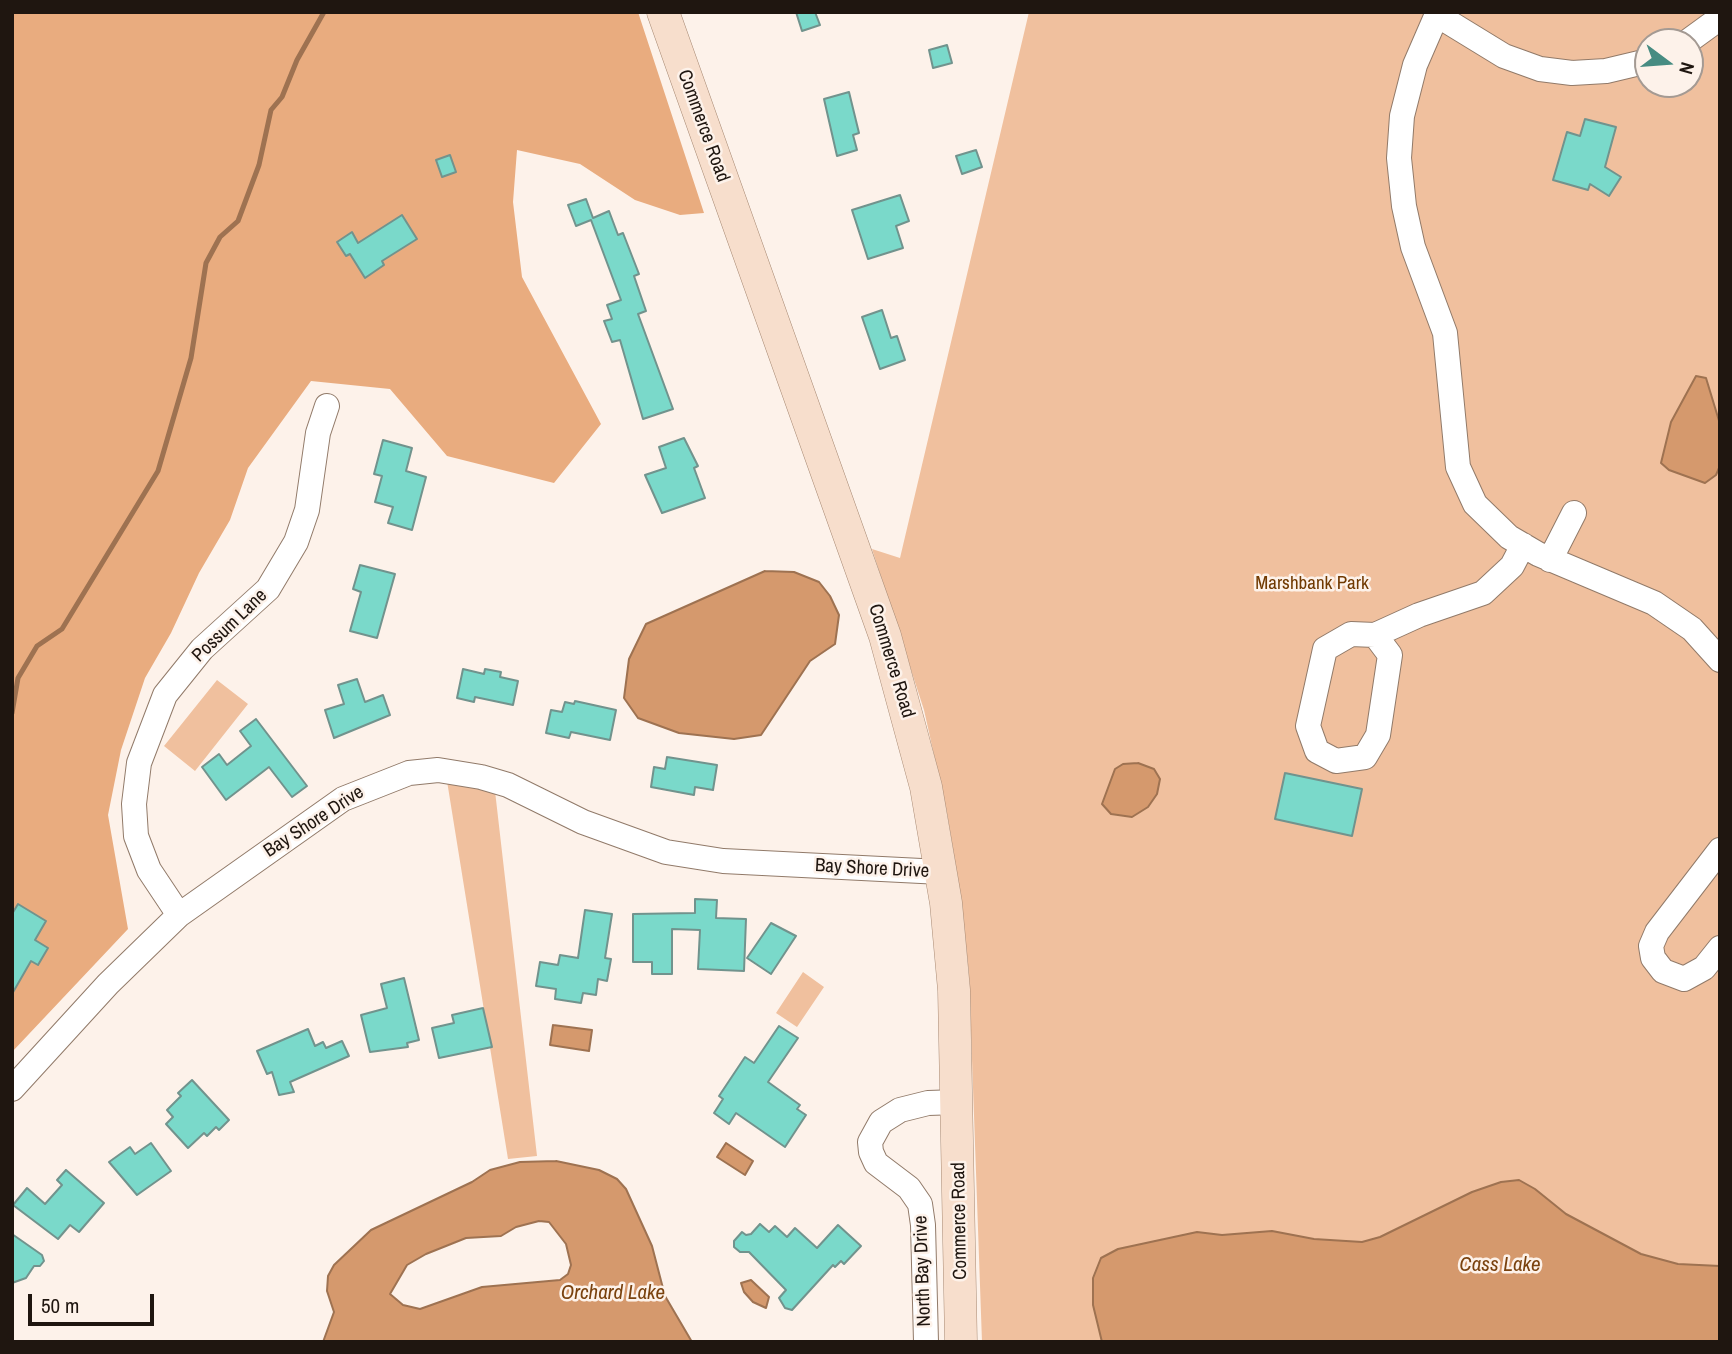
<!DOCTYPE html>
<html>
<head>
<meta charset="utf-8">
<style>
	body { margin:0 }
	#map { position:relative; width:1732px; height:1354px; overflow:hidden; background:#fdf2ea; font-family:"Archivo Narrow",sans-serif }
	canvas { display:block }
	.frame { position:absolute; inset:0; border:14px solid #1f1610; pointer-events:none }
	.north { position:absolute; left:1634px; top:28px; width:70px; height:70px; box-sizing:border-box; background:#fdf2ea; border:2px solid #a49a93; border-radius:50%; rotate:106deg; font-size:19px; font-weight:700; line-height:28px; text-align:center; color:#1f1610 }
	.north::after { content:''; display:block; margin:auto; width:24px; height:32px; background:#478c82; clip-path:polygon(50% 0,100% 100%,50% 72%,0 100%) }
	.scale { position:absolute; left:28px; top:1294px; width:126px; height:32px; box-sizing:border-box; border:4px solid #1f1610; border-top:0; padding-left:9px; font-size:21px; line-height:24px; white-space:nowrap; color:#1f1610; -webkit-text-stroke:5px #fdf2ea; paint-order:stroke }
</style>
</head>
<body>
<div id="map">
<canvas width="1732" height="1354"></canvas>
<div class="frame"></div>
<div class="north">N</div>
<div class="scale">50 m</div>
</div>
<script>
const g = document.querySelector('canvas').getContext('2d');
g.lineJoin = 'round';
function paint(path, color) { g.fillStyle = color; g.fill(path, 'evenodd'); }
const shape = rows => new Path2D(rows.map(r => 'M' + r).join(''));
function trace(path, color, width, dash) { g.strokeStyle = color; g.lineWidth = width; g.lineCap = dash ? 'butt' : 'round'; g.setLineDash(dash || []); g.stroke(path); }
function label(font, color, halo, rows, align = 'center') {
  g.font = font + ' "Archivo Narrow",sans-serif'; g.lineWidth = 5; g.setLineDash([]); g.textBaseline = 'middle'; g.strokeStyle = halo; g.fillStyle = color; for (const [text, x, y, turn = 0] of rows) {
    g.save(); g.translate(x, y); g.rotate((+turn || 0) * Math.PI / 180); g.textAlign = isNaN(turn) ? turn : align; if (halo) g.strokeText(text, 0, 0); g.fillText(text, 0, 0); g.restore();
  }
}
const green = shape([
	[1029,12,1720,12,1720,1342,982,1342,969,974,960,892,947,813,924,710,872,549,900,558],
	[1648,42,1690,42,1690,84,1648,84],
	[217,680,248,704,195,771,164,746],
	[447,781,495,791,537,1156,508,1159],
	[803,972,824,987,797,1027,776,1013]
]);
const forest = shape([
	[12,12,638,12,704,213,680,215,635,200,580,164,517,150,513,202,522,277,601,424,554,483,447,456,390,389,311,381,248,468,230,520,199,573,171,633,145,678,121,750,108,815,128,929,12,1052]
]);
const water = shape([
	[1696,376,1706,378,1720,424,1719,468,1716,475,1705,483,1669,470,1661,463,1671,422,1696,376],
	[765,571,794,572,819,582,830,596,839,615,835,644,810,661,761,735,734,739,679,733,638,718,624,698,629,659,646,624,765,571],
	[1138,763,1154,769,1160,779,1157,794,1148,807,1132,817,1111,814,1102,804,1115,769,1123,764,1138,763],
	[553,1025,592,1030,589,1051,550,1045,553,1025],
	[726,1143,753,1161,745,1175,717,1157,726,1143],
	[556,1161,599,1170,617,1179,626,1189,652,1246,665,1296,692,1342,323,1342,334,1312,327,1291,328,1276,334,1265,371,1230,472,1182,490,1170,520,1162,556,1161],
	[539,1221,549,1222,566,1244,571,1265,568,1274,560,1280,482,1287,420,1309,403,1305,390,1294,407,1265,426,1254,466,1238,501,1236,516,1227,539,1221],
	[1519,1180,1535,1189,1566,1214,1641,1254,1678,1264,1720,1266,1720,1342,1102,1342,1093,1305,1093,1278,1101,1258,1118,1249,1197,1232,1222,1235,1272,1231,1314,1239,1362,1242,1380,1237,1472,1192,1501,1182,1519,1180],
	[751,1280,769,1297,766,1308,753,1302,744,1292,741,1283,751,1280]
]);
const stream = shape([
	[12,713,18,678,37,646,62,629,158,471,191,358,206,263,220,237,238,221,259,165,271,110,282,97,297,60,324,12]
]);
const building = shape([
	[796,12,815,12,820,25,802,31,796,12],
	[947,45,952,63,933,68,929,50,947,45],
	[849,92,859,133,853,135,857,150,837,156,824,99,849,92],
	[1585,119,1616,127,1605,167,1621,177,1609,196,1590,184,1588,190,1553,180,1567,132,1580,136,1585,119],
	[976,150,982,167,962,174,956,156,976,150],
	[450,155,456,172,442,177,436,160,450,155],
	[900,195,909,221,896,226,903,248,868,259,852,210,900,195],
	[586,199,593,218,609,211,618,235,623,233,639,274,634,276,646,311,638,314,673,409,643,419,620,340,612,342,604,321,612,319,607,305,621,300,591,220,576,226,568,205,586,199],
	[402,215,417,239,382,261,384,265,365,278,350,254,346,256,337,242,352,232,358,243,402,215],
	[882,310,891,338,897,336,905,360,880,369,862,317,882,310],
	[684,438,698,466,694,468,705,498,662,513,645,475,666,468,659,447,684,438],
	[383,440,412,448,406,471,426,477,412,530,388,523,393,507,375,502,382,476,374,474,383,440],
	[360,565,395,574,377,638,350,631,361,592,353,589,360,565],
	[463,669,484,674,485,669,501,672,500,677,518,681,513,705,475,697,474,702,457,698,463,669],
	[357,679,365,702,383,695,390,715,334,738,325,710,344,704,338,685,357,679],
	[575,701,616,710,610,740,571,732,569,738,546,733,551,710,562,712,565,702,574,704,575,701],
	[256,719,307,786,292,797,269,767,226,800,202,767,219,754,227,765,251,746,240,731,256,719],
	[667,757,717,765,713,790,695,787,694,795,651,787,654,767,665,769,667,757],
	[1285,773,1362,789,1352,836,1275,819,1285,773],
	[695,899,717,900,716,918,746,919,744,971,698,969,700,930,672,929,672,974,652,974,652,962,633,962,633,914,695,913,695,899],
	[18,904,46,921,35,940,48,948,38,965,31,961,12,994,12,914,18,904],
	[585,910,612,914,605,958,611,959,607,981,598,979,596,995,583,993,581,1003,555,999,556,989,536,986,540,962,558,965,560,955,578,958,585,910],
	[771,923,796,936,771,974,747,958,771,923],
	[404,978,419,1040,407,1043,408,1047,370,1052,361,1015,387,1008,381,984,404,978],
	[483,1008,492,1047,439,1058,432,1028,454,1023,452,1015,483,1008],
	[779,1026,798,1038,768,1082,800,1105,797,1109,806,1115,785,1147,736,1113,729,1124,714,1113,723,1099,719,1096,745,1057,754,1063,779,1026],
	[308,1029,315,1046,323,1042,326,1048,342,1041,349,1056,290,1082,294,1092,279,1095,272,1072,267,1074,257,1051,308,1029],
	[192,1080,229,1120,219,1130,216,1127,207,1136,204,1133,188,1148,166,1124,173,1117,167,1110,181,1096,178,1093,192,1080],
	[151,1143,171,1171,137,1195,109,1162,130,1147,135,1154,151,1143],
	[66,1170,104,1203,79,1232,70,1225,58,1239,13,1205,27,1188,45,1204,62,1185,57,1180,66,1170],
	[760,1224,769,1232,775,1226,787,1237,795,1228,817,1248,838,1225,861,1246,844,1264,841,1261,835,1267,833,1265,792,1310,785,1308,779,1298,786,1290,749,1252,740,1252,734,1247,734,1241,742,1232,746,1235,751,1234,760,1224],
	[12,1234,42,1255,44,1261,40,1266,34,1266,26,1278,12,1283,12,1234]
]);
const minor = shape([
	[1438,12,1415,65,1402,116,1399,158,1404,206,1413,247,1445,333,1458,467,1475,504,1509,537,1538,554,1654,603,1692,629,1720,660],
	[1437,15,1504,56,1540,69,1572,73,1606,71,1648,61],
	[1687,42,1720,18],
	[1550,560,1574,513],
	[1375,635,1390,655,1378,735,1365,757,1336,761,1317,751,1308,726,1325,649,1351,634,1375,635,1419,615,1483,593,1512,566,1523,545],
	[1720,850,1657,932,1651,946,1653,958,1663,971,1684,979,1704,968,1720,948],
	[179,915,149,870,136,836,134,804,139,763,165,695,202,649,268,589,296,542,307,510,318,433,327,406],
	[12,1089,108,984,179,915,343,799,409,773,438,770,481,777,508,785,583,822,666,852,723,861,941,872],
	[926,1342,923,1225,920,1204,909,1188,876,1163,871,1152,870,1142,881,1122,900,1110,928,1103,958,1102]
]);
const major = shape([
	[663,12,885,636,926,787,946,903,954,990,961,1342]
]);
const streetNames = [
	["Commerce Road",703,126,70],
	["Possum Lane",230,626,-44],
	["Commerce Road",891,661,73],
	["Bay Shore Drive",314,822,-33],
	["Bay Shore Drive",872,869,3],
	["Commerce Road",960,1221,-91],
	["North Bay Drive",923,1271,-92]
];
const parkNames = [
	["Marshbank Park",1312,584]
];
const waterNames = [
	["Cass Lake",1500,1265],
	["Orchard Lake",613,1293]
];
paint(green, '#f0c09e');
paint(forest, '#e9ac7f');
paint(water, '#d5996d');
trace(water, '#9e7251', 2);
trace(stream, '#9e7251', 5);
paint(building, '#7ad9ca');
trace(building, '#71938d', 2);
trace(minor, '#917a69', 26);
trace(major, '#a88a74', 33);
trace(minor, '#fff', 24);
trace(major, '#f7decc', 32);
label('19px', '#1f1610', '#fdf2ea', streetNames);
label('19px', '#703900', '#fdf2ea', parkNames);
label('italic 21px', '#7a420e', '#fdf2ea', waterNames);
</script>
</body>
</html>
